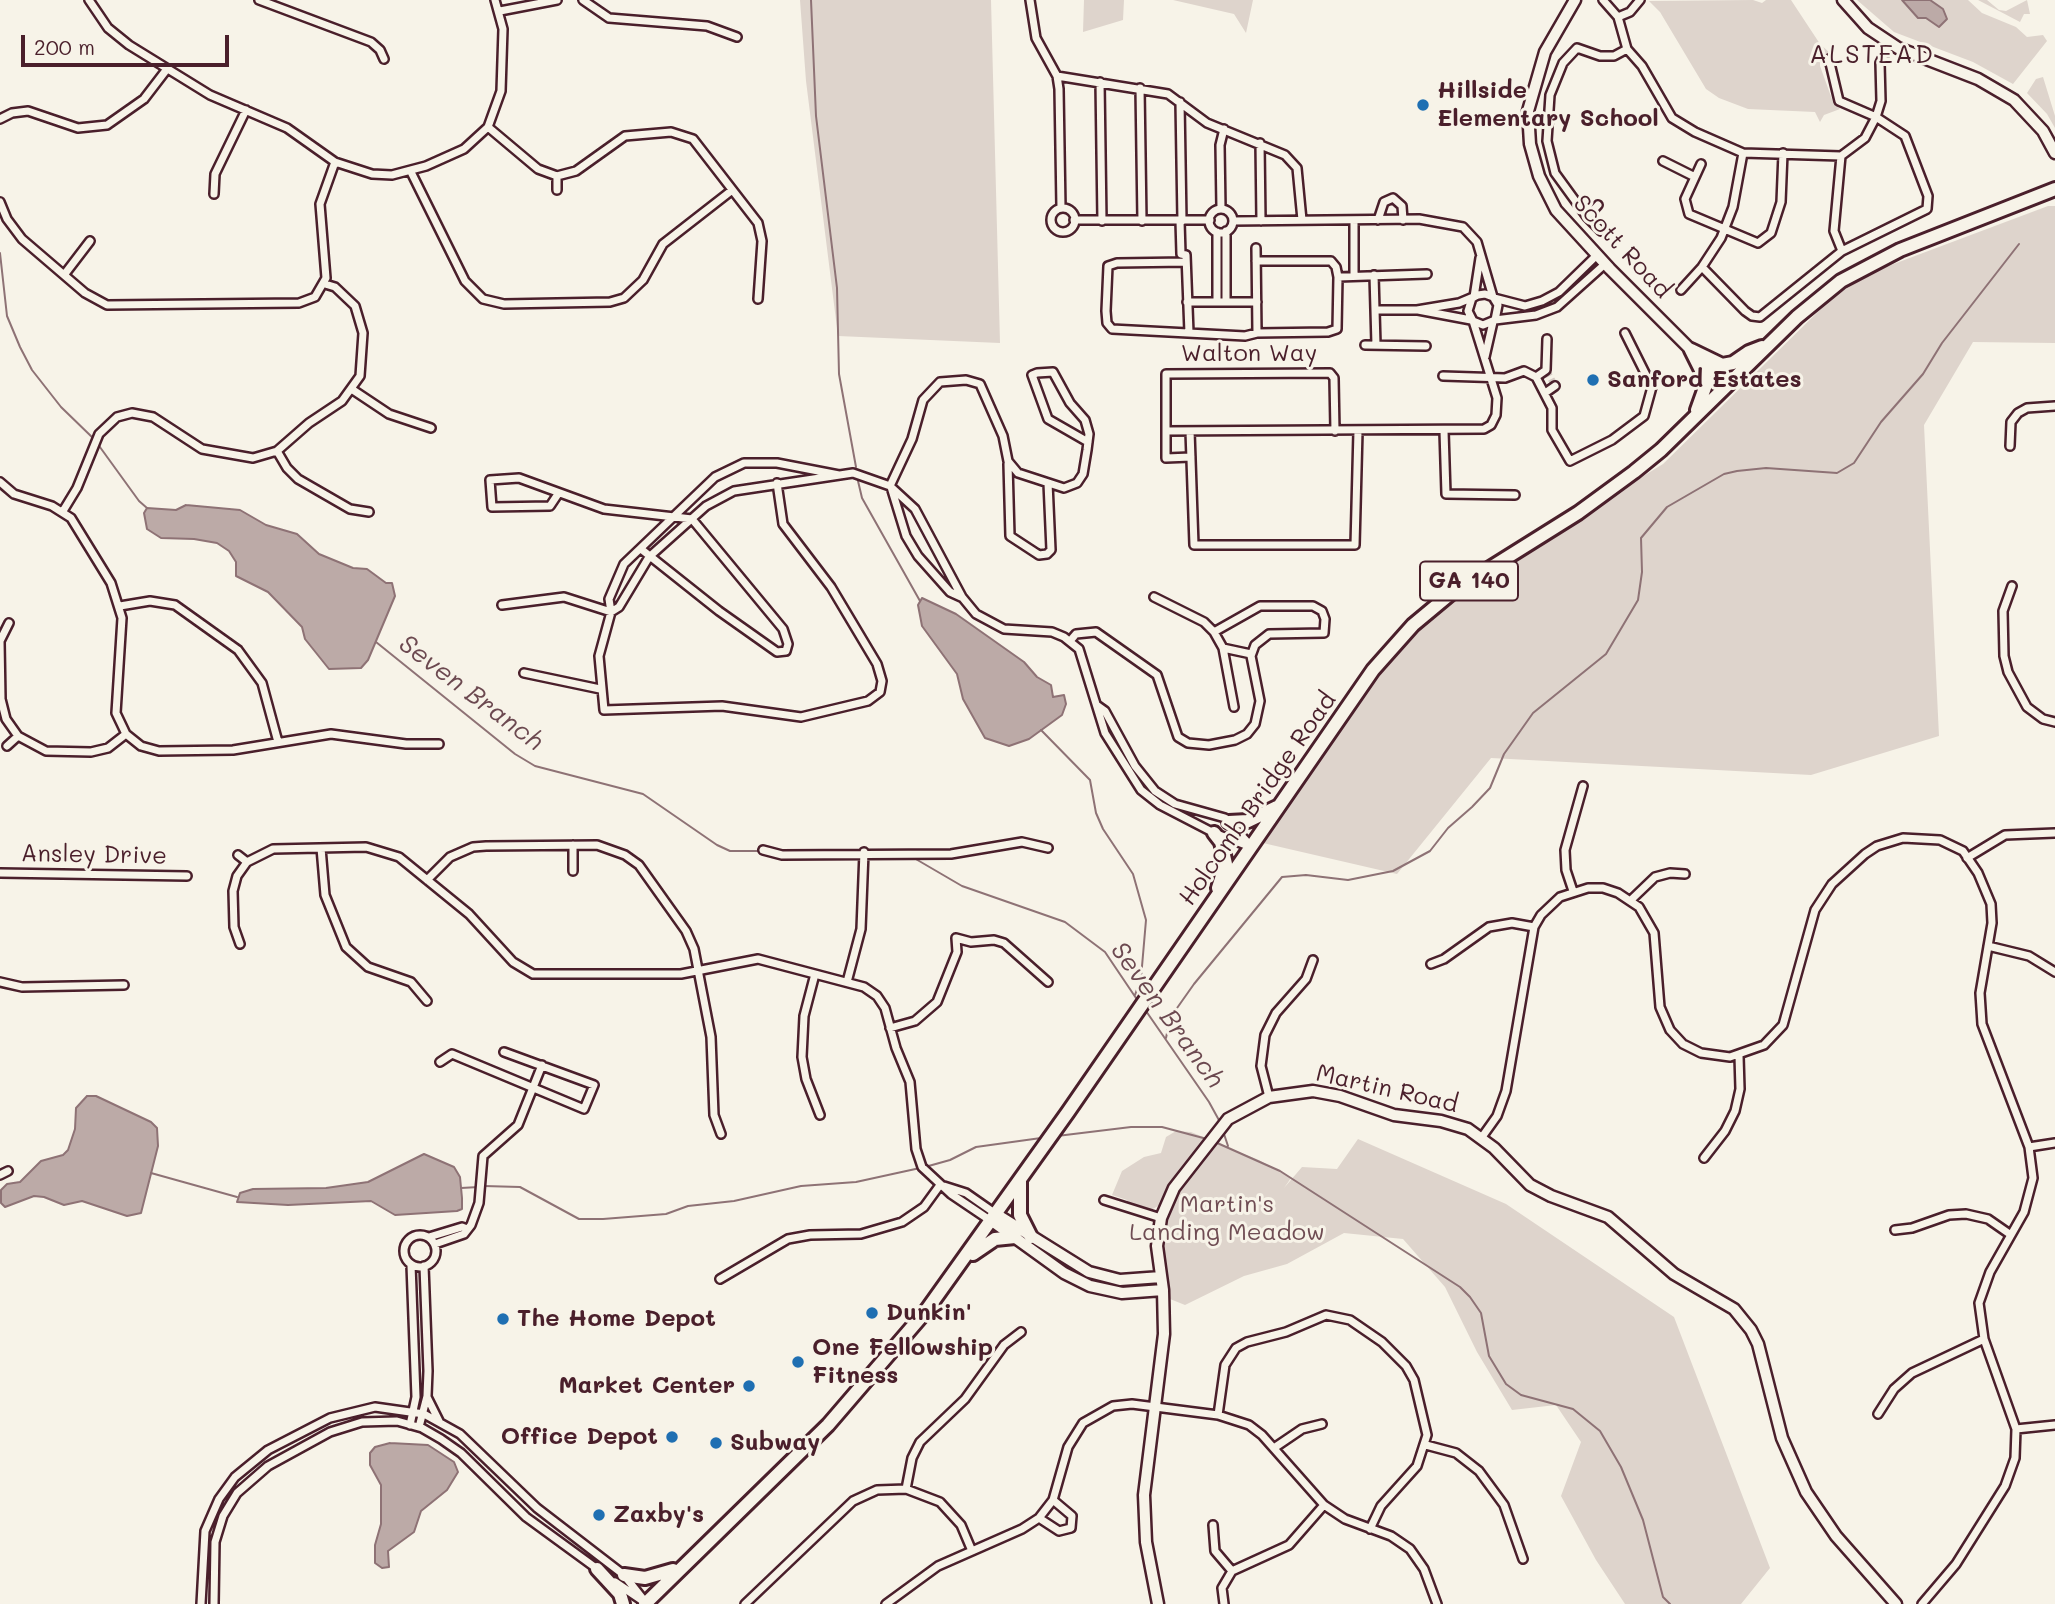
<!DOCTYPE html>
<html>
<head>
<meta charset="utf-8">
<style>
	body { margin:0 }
	#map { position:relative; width:2055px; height:1604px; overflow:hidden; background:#f7f3e8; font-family:Mali,sans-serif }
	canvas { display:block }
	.scale { position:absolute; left:21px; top:35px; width:208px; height:32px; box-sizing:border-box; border:4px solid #4a1f2b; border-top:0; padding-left:9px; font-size:21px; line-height:24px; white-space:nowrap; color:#4a1f2b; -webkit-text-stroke:5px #f7f3e8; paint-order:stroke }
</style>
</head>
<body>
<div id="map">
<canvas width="2055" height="1604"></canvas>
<div class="scale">200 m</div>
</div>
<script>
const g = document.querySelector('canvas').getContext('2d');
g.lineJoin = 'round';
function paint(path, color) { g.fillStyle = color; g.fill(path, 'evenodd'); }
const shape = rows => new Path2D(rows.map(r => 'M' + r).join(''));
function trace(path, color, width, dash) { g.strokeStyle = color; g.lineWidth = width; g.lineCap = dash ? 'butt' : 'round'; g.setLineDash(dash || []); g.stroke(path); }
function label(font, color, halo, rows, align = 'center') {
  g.font = font + ' Mali,sans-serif'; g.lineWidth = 6; g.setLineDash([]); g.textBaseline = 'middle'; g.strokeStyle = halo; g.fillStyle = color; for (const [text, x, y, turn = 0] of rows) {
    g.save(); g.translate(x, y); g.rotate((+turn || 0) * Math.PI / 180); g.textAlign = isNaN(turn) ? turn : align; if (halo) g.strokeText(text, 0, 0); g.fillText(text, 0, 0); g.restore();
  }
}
const green = shape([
	[800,0,991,0,1000,343,838,336,806,81],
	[1084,0,1124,0,1123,20,1083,32],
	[1173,0,1253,0,1246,33,1234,14],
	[1753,0,1762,3,1766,0,1791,0,1820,44,1830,53,1827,58,1820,60,1820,66,1833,102,1840,109,1824,115,1820,122,1815,112,1748,109,1719,98,1706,89,1660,12,1649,1],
	[1857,0,1968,0,1982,13,2016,27,2027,37,2043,35,2047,41,2013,84,1973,62,1894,32],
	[1978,0,1987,0,1999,10,2006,11,2027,0,2030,14,2024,14,2020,22],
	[2043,77,2055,116,2055,128,2047,114,2027,93,2036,79],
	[2048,206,2055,206,2055,343,1973,342,1924,425,1939,736,1811,775,1491,758,1397,874,1250,840,1419,613,1663,464,1833,297,1875,271],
	[1176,1131,1191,1132,1208,1139,1162,1204,1147,1212,1126,1206,1127,1200,1112,1195,1122,1171,1144,1157,1161,1153,1166,1137],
	[1358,1139,1506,1204,1674,1317,1770,1568,1741,1604,1625,1604,1596,1560,1561,1496,1581,1442,1556,1405,1512,1410,1477,1352,1445,1287,1403,1239,1344,1233,1287,1264,1244,1276,1185,1305,1170,1299,1163,1251,1169,1201,1210,1141,1259,1160,1291,1178,1284,1188,1302,1167,1337,1169]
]);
const water = shape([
	[1902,0,1930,0,1943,9,1947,19,1939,27,1926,18,1918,18,1902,0],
	[186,505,240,510,266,525,297,534,319,554,353,568,367,569,386,583,392,583,395,596,368,660,361,668,329,669,305,639,302,627,268,592,236,576,236,562,229,551,217,543,194,539,161,538,147,529,144,513,147,508,176,510,186,505],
	[922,598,956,614,1024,662,1037,677,1051,685,1053,697,1064,695,1066,704,1062,715,1029,739,1009,746,985,738,963,699,957,674,922,626,918,605,922,598],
	[87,1096,96,1096,151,1122,157,1128,158,1146,141,1213,127,1216,82,1201,64,1205,44,1197,34,1196,5,1207,1,1203,1,1190,7,1184,20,1182,41,1161,63,1155,68,1150,75,1129,76,1108,87,1096],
	[424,1154,454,1167,460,1177,462,1198,462,1209,457,1211,395,1215,371,1201,288,1205,237,1202,240,1193,253,1189,326,1188,368,1182,424,1154],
	[390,1443,428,1445,454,1462,458,1472,447,1490,421,1511,414,1532,388,1551,389,1567,382,1568,375,1563,375,1545,381,1524,381,1485,370,1465,370,1453,375,1447,390,1443]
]);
const stream = shape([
	[811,0,816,116,837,288,839,374,856,467],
	[0,253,7,316,20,347,32,370,61,407,94,439],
	[97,443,139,501,147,508],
	[858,481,862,498,920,601],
	[376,642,515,754,535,766,643,794,717,845,730,851,759,851],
	[1041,730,1090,780,1096,813,1103,829,1133,874,1146,920,1141,978,1135,995],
	[779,851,882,851],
	[914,858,962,886,1065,922,1105,952,1138,1001],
	[1146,1011,1209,1102,1220,1122],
	[1166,1038,1170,1018,1194,984,1282,877,1306,875,1348,880,1393,871,1430,851,1448,828,1472,807,1490,788,1504,754,1533,713,1606,654,1638,600,1642,572,1641,538,1667,507,1724,474,1737,471,1766,468,1837,473,1854,463,1881,422,1923,374,1942,343,2019,244],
	[1223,1131,1228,1146],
	[1057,1136,1131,1127,1162,1127,1207,1139],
	[1215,1142,1280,1171,1460,1287,1470,1297,1481,1313,1489,1356,1506,1384,1521,1395,1573,1409,1600,1431,1621,1467,1643,1520,1663,1597,1670,1604],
	[925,1167,950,1160,976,1147,1041,1138],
	[151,1173,237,1197],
	[484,1186,520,1187,579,1219,603,1219,666,1214,688,1206,734,1201,801,1186,856,1182,920,1168],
	[461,1188,479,1187]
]);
const minorTunnel = shape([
	[1546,370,1555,386]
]);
const minor = shape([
	[89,0,108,28,129,45,210,95,287,128,335,162,372,174,392,175,426,166,464,149,488,127,501,91,503,29,495,0],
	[259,0,371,42,380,50,384,59],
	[583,0,609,18,707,26,737,37],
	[1030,0,1036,38,1057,76,1059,89,1061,208],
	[1603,0,1618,17,1627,49,1642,66,1672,118,1695,132,1743,153,1841,156,1865,138,1876,117,1881,101,1880,63,1890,43],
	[500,11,557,0],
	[1618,17,1630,12,1640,0],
	[1057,76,1168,94,1207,123,1285,155,1297,168,1302,220],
	[1100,82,1102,221],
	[1140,88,1142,221],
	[1180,102,1182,221],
	[0,119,12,113,28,111,78,128,107,125,144,99,167,69],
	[488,127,538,169,557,176,576,171,625,136,671,132,693,139,758,223,762,241,758,299],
	[1260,143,1261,221],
	[1841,156,1834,231,1842,251],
	[1663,161,1695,177],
	[1701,164,1685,199,1689,214,1758,243,1771,233,1781,202,1783,153],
	[411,172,465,281,483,299,504,304,610,302,624,298,643,280,663,244,731,191],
	[557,176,557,190],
	[214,194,215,174,246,110],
	[0,202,7,219,22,239,85,293,107,305,299,303,315,297,326,278,320,204,335,162],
	[1598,205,1587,217,1601,231],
	'1051 220a12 12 0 1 1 24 0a12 12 0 1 1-24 0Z',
	[1221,209,1220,145,1224,129],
	'1209 221a12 12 0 1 1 24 0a12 12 0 1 1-24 0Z',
	[1587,217,1555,173,1547,141,1550,95,1563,63,1577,48,1600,56,1614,56,1627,49],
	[1074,220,1210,220],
	[1354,220,1354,276],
	[1378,220,1384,202,1393,198,1402,206,1403,220],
	[1180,221,1181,254,1186,255,1189,333],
	[1233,221,1419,219,1463,227,1477,242,1493,297],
	[1226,231,1226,302],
	[1217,232,1217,302],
	[1256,248,1257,333],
	[1186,262,1117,263,1108,266,1106,311,1107,323,1112,329,1245,336,1257,333,1328,332,1337,329,1338,277,1336,267,1331,261,1256,261],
	[1702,267,1745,311,1752,316,1760,317,1842,251,1927,209,1928,196,1905,136,1876,117,1839,101,1829,59],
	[64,275,90,241],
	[1374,275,1376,345],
	[1338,277,1427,274],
	[1681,290,1702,267,1721,238,1733,207,1743,153],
	[1474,297,1480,258],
	[1494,298,1525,306,1542,301,1559,292,1597,255],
	[1187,302,1257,302],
	[1375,310,1417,310,1459,303,1478,295,1485,294,1493,297,1498,305,1495,320,1483,325,1473,321,1468,311,1472,298],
	[1418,310,1471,320],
	[1495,320,1536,315,1557,307,1605,264],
	[1365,345,1426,346],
	[1485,357,1493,322],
	[1443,376,1505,378,1524,371,1536,377,1552,408,1552,430,1570,461,1612,440,1644,416,1652,387,1625,333],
	[1536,377,1546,370,1547,339],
	[353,390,389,414,431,428],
	[1545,393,1555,386],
	[1166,431,1484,429,1491,425,1496,415,1497,398,1473,321],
	[1190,431,1194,545,1355,545,1358,431],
	[1444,431,1446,494,1515,495],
	[2010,446,2011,422,2018,413,2027,408,2055,406],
	[277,451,287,468,298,479,350,509,369,512],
	[1191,457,1166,458,1166,374,1330,373,1334,378,1335,431],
	[1008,464,1010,536,1039,555,1047,554,1051,550,1048,483],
	[0,482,14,494,52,506,71,518,111,583,122,618,116,713,126,734,141,746,159,751,233,750,331,734,406,744,439,744],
	[777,483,783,524,831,587,877,664,882,681,880,692,868,701,801,717,722,706,604,710,599,656,611,612,609,599,624,564,715,477,744,463,777,463,839,475],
	[890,486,912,439,923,400,940,382,966,380,980,384,1003,436,1008,461,1018,473,1064,488,1077,483,1083,474,1087,450,1089,434,1085,420,1070,403,1053,372,1037,373,1032,375,1048,419,1088,442],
	[891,487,906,536,918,556,950,592,961,597],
	[558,494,550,506,492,507,490,480,519,478,604,509,692,519,783,629,788,644,786,651,777,652,719,611,641,549],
	[63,511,77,488,99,434,117,417,132,413,153,417,202,449,253,458,277,451,309,423,342,401,360,376,363,333,355,306,335,287,325,284],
	[2012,586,2003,611,2004,656,2008,672,2027,707,2043,719,2055,722],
	[1154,597,1204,622,1214,632,1223,648,1234,707],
	[502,605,564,597,611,612],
	[120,606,150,601,175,605,238,650,262,683,278,742],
	[611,612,619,607,649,557,706,506,734,491,853,473,890,486,915,509,962,597,976,614,1004,629,1052,632,1064,637,1079,649,1105,733,1141,790,1160,805,1214,833,1251,847],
	[9,623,0,641,1,699,6,719,18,736,46,751,91,752,108,748,126,734],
	[1070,641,1076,634,1096,632,1157,675,1178,737,1188,743,1209,745,1235,740,1247,734,1255,724,1260,701,1251,656,1255,645,1269,634,1324,633,1325,619,1322,611,1313,606,1260,606,1214,632],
	[1223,648,1251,654],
	[524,673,600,689],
	[1098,706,1105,711,1135,766,1155,791,1175,804,1225,818,1250,845],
	[7,746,18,736],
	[573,845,573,871],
	[321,848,325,895,346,947,368,967,411,982,427,1001],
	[763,850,782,855,951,854,1022,842,1048,848],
	[238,855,247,862],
	[1967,858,2005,835,2055,833],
	[0,873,187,876],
	[427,880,450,857,473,847,486,846,597,845,625,855,639,865,686,931,694,949,711,1037,714,1115,721,1134],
	[1573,891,1566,870,1565,850,1583,786],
	[1631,900,1655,877,1670,873,1685,874],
	[240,944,234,927,233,891,237,876,247,862,273,849,366,847,399,857,469,914,513,962,533,974,681,974,758,959,864,987,877,996,885,1008,896,1048,910,1082,916,1149,922,1167,951,1194,991,1221],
	[1988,946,2029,956,2055,972],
	[1431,964,1444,959,1489,927,1512,923,1534,927],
	[815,974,804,1016,802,1057,806,1079,820,1115],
	[0,982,22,987,124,985],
	[847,982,861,929,864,852],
	[890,1028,915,1021,937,1002,957,952,956,938,971,942,994,940,1004,943,1048,982],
	[440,1062,452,1054,584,1109,594,1085,504,1052],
	[1269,1097,1261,1066,1265,1035,1276,1013,1306,979,1313,960],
	[1482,1137,1497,1116,1506,1091,1534,927,1541,915,1560,897,1588,888,1603,888,1618,893,1639,907,1654,933,1660,1007,1670,1030,1683,1044,1701,1053,1730,1057,1764,1045,1783,1025,1815,910,1832,884,1865,854,1877,846,1903,838,1940,840,1963,851,1978,873,1991,904,1992,923,1980,993,1982,1024,2029,1147,2033,1178,2024,1212,1990,1272,1979,1303,1984,1339,2016,1429,2015,1458,2005,1486,1956,1564,1922,1604],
	[2029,1147,2055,1143],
	[1704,1158,1725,1131,1735,1111,1740,1089,1739,1056],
	[0,1175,8,1171],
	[944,1186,966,1193,996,1214],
	[1104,1200,1161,1218],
	[1895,1230,1912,1228,1949,1215,1966,1214,1988,1219,2011,1235],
	'404 1251a16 16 0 1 1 32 0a16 16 0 1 1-32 0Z',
	[429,1237,462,1227,467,1229],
	[435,1244,464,1234,471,1225,479,1203,483,1156,518,1125,542,1065],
	[720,1279,788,1239,810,1235,861,1234,902,1222,924,1207,940,1185],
	[427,1397,439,1421],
	[1878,1414,1894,1389,1912,1373,1984,1339],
	[1218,1415,1225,1365,1236,1348,1247,1342,1286,1332,1326,1315,1350,1320,1382,1342,1406,1366,1414,1380,1427,1435,1417,1466,1381,1506,1370,1529],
	[410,1425,416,1397,411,1265],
	[419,1427,427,1396,428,1371,424,1266],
	[2016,1429,2055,1425],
	[1426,1445,1456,1453,1479,1471,1504,1505,1523,1559],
	[1274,1448,1302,1429,1322,1424],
	[906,1489,912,1458,920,1442,965,1399,1004,1345,1021,1332],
	[1039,1518,1059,1531,1071,1528,1072,1516,1053,1500],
	[1213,1525,1215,1551,1232,1571],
	[615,1582,643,1601],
	[201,1604,205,1531,219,1499,235,1477,268,1450,330,1418,375,1407,424,1414,460,1434,537,1508,624,1575,646,1603],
	[214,1604,215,1542,223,1516,237,1493,268,1466,330,1432,362,1422,397,1421,422,1428,441,1439,461,1453,526,1517,600,1571],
	[745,1604,853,1501,877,1490,906,1489,940,1502,961,1525,972,1551],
	[886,1604,938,1566,1022,1529,1039,1518,1053,1500,1068,1447,1083,1423,1113,1406,1132,1404,1218,1415,1249,1425,1262,1435,1324,1505,1345,1519,1391,1536,1410,1549,1424,1569,1437,1604],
	[1224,1604,1222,1588,1232,1571,1289,1545,1324,1505]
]);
const tertiary = shape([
	[1575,0,1545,52,1528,111,1530,144,1539,176,1556,210,1610,269,1726,385],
	[1843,0,1868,28,1898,48,1978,79,2014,100,2043,131,2055,153],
	[996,1214,1089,1272,1120,1280,1161,1277],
	[992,1221,1064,1273,1090,1286,1122,1293,1163,1290],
	[1158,1604,1146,1542,1144,1495,1164,1334,1163,1290,1157,1246,1161,1218,1174,1188,1228,1119,1269,1097,1313,1091,1340,1096,1394,1115,1441,1121,1468,1129,1494,1148,1530,1185,1551,1196,1608,1217,1674,1274,1734,1309,1751,1330,1758,1344,1782,1438,1806,1492,1836,1536,1896,1604]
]);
const primary = shape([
	[1691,350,1722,365,1733,363,1749,352,1762,347],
	[1691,350,1707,382,1697,410],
	[1229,822,1248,821,1277,807],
	[1214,833,1221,842,1226,864,1218,888],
	[1020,1181,1020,1215,1031,1237],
	[973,1254,995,1239,1015,1237],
	[597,1569,620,1594,623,1604],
	[624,1575,645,1578,673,1570],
	[645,1604,828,1425,926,1311,1068,1112,1373,670,1413,625,1455,590,1578,513,1634,472,1661,450,1797,317,1841,281,1900,250,2055,189]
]);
const markers = [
	[1423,105,7,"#1f6fb2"],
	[1593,380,7,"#1f6fb2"],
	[872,1313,7,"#1f6fb2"],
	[503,1319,7,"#1f6fb2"],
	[798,1362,7,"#1f6fb2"],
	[749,1386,7,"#1f6fb2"],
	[672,1437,7,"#1f6fb2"],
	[716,1443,7,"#1f6fb2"],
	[599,1515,7,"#1f6fb2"]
];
const shields = [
	[1469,581,98]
];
const shieldNames = [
	["GA 140",1469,581]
];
const poiNames = [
	["Hillside",1437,91],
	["Elementary School",1437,119],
	["Sanford Estates",1607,380],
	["Dunkin'",886,1313],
	["The Home Depot",517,1319],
	["One Fellowship",812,1348],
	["Fitness",812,1376],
	["Market Center",735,1386,"right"],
	["Office Depot",658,1437,"right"],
	["Subway",730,1443],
	["Zaxby's",613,1515]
];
const streetNames = [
	["Scott Road",1622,247,47],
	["Walton Way",1249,354],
	["Holcomb Bridge Road",1258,799,-55],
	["Ansley Drive",94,855,1],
	["Martin Road",1387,1089,13]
];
const parkNames = [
	["Martin's",1227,1205],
	["Landing Meadow",1227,1233]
];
const neighbourhoodNames = [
	["ALSTEAD",1872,55]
];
const waterNames = [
	["Seven Branch",471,693,37],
	["Seven Branch",1167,1015,54]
];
paint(green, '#ded4cc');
paint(water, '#bcaaa7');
trace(water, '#8e7275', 2);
trace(stream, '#8e7275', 2);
trace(minorTunnel, '#d4c9c2', 7, [7, 3.5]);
trace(minor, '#4a1f2b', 12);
trace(tertiary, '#4a1f2b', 15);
trace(primary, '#4a1f2b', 18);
trace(minor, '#f7f3e8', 7);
trace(tertiary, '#f7f3e8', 10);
trace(primary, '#f7f3e8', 12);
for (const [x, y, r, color] of markers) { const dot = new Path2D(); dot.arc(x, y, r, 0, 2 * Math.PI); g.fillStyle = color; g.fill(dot); trace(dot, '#f7f3e8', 2.5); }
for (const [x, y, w] of shields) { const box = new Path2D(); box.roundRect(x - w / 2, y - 19.5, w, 39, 5); g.fillStyle = '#f7f3e8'; g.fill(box); trace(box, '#4a1f2b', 2); }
label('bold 23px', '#4a1f2b', null, shieldNames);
label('bold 24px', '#4a1f2b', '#f7f3e8', poiNames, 'left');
label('24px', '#4a1f2b', '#f7f3e8', streetNames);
label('24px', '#6f4c53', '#f7f3e8', parkNames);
g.letterSpacing = '2px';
label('26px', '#4a1f2b', '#f7f3e8', neighbourhoodNames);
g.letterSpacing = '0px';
label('italic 26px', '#6c4950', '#f7f3e8', waterNames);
</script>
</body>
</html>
